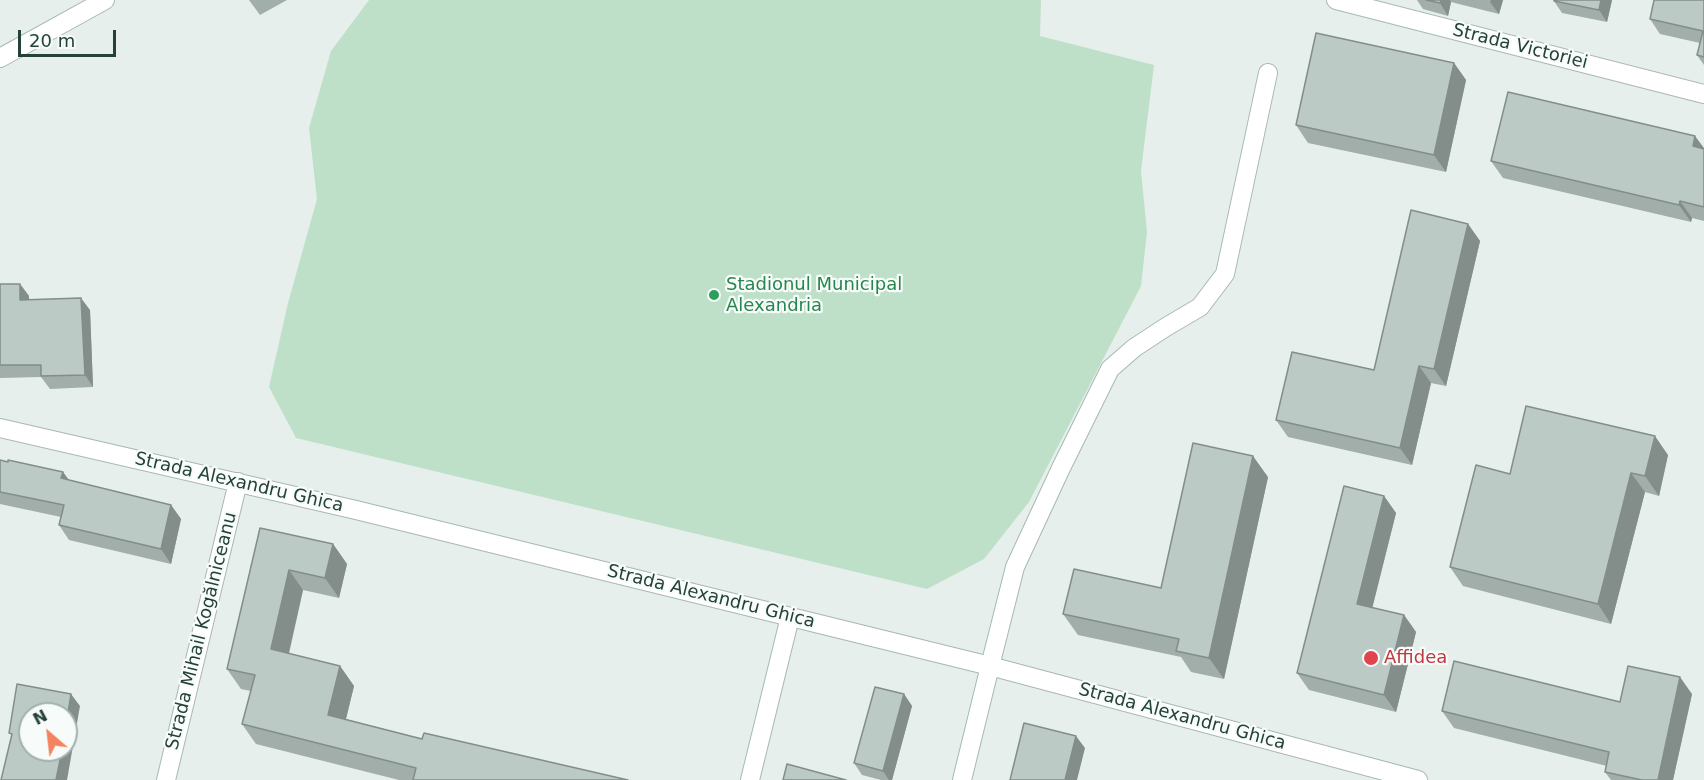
<!DOCTYPE html>
<html>
<head>
<meta charset="utf-8">
<style>
	body { margin:0 }
	#map { position:relative; width:1704px; height:780px; overflow:hidden; background:#e6efeb; font-family:"DejaVu Sans",sans-serif }
	canvas { display:block }
	.north { position:absolute; left:18px; top:702px; width:60px; height:60px; box-sizing:border-box; background:#f7fbf9; border:2px solid #a3b1ad; border-radius:50%; rotate:332deg; font-size:16px; font-weight:700; line-height:24px; text-align:center; color:#24423a }
	.north::after { content:''; display:block; margin:auto; width:21px; height:27px; background:#f4845f; clip-path:polygon(50% 0,100% 100%,50% 72%,0 100%) }
	.scale { position:absolute; left:18px; top:30px; width:98px; height:27px; box-sizing:border-box; border:3px solid #24423a; border-top:0; padding-left:8px; font-size:18px; line-height:21px; white-space:nowrap; color:#24423a; -webkit-text-stroke:4px #f7fbf9; paint-order:stroke }
</style>
</head>
<body>
<div id="map">
<canvas width="1704" height="780"></canvas>
<div class="north">N</div>
<div class="scale">20 m</div>
</div>
<script>
const g = document.querySelector('canvas').getContext('2d');
g.lineJoin = 'round';
function paint(path, color) { g.fillStyle = color; g.fill(path, 'evenodd'); }
const shape = rows => new Path2D(rows.map(r => 'M' + r).join(''));
function trace(path, color, width, dash) { g.strokeStyle = color; g.lineWidth = width; g.lineCap = dash ? 'butt' : 'round'; g.setLineDash(dash || []); g.stroke(path); }
function label(font, color, halo, rows, align = 'center') {
  g.font = font + ' "DejaVu Sans",sans-serif'; g.lineWidth = 4.5; g.setLineDash([]); g.textBaseline = 'middle'; g.strokeStyle = halo; g.fillStyle = color; for (const [text, x, y, turn = 0] of rows) {
    g.save(); g.translate(x, y); g.rotate((+turn || 0) * Math.PI / 180); g.textAlign = isNaN(turn) ? turn : align; if (halo) g.strokeText(text, 0, 0); g.fillText(text, 0, 0); g.restore();
  }
}
const green = shape([
	[369,0,1041,0,1040,36,1154,65,1141,171,1147,232,1141,286,1029,502,984,559,927,589,296,438,269,387,288,303,317,199,309,128,331,51]
]);
const lane = shape([
	[990,666,1015,567,1061,468,1110,369,1134,348,1166,327,1200,307,1225,274,1268,73],
	[750,780,790,617]
]);
const street = shape([
	[1336,0,1704,94],
	[0,58,105,0],
	[0,428,356,510,990,666,1418,780],
	[166,780,238,482],
	[962,780,990,666]
]);
const wall = shape([
	[249,0,287,0,260,15],
	[1417,0,1503,0,1499,14,1451,2,1448,16,1423,9],
	[1612,0,1607,22,1562,13,1554,1],
	[1704,0,1704,65,1697,55,1700,43,1660,34,1650,19],
	[1454,63,1466,80,1446,172,1308,143,1296,125],
	[1704,148,1704,221,1692,218,1691,222,1503,178,1491,161],
	[1468,224,1480,241,1446,386,1431,383,1412,465,1288,437,1276,420,1374,370],
	[0,284,20,284,29,296,29,300,90,310,93,387,50,389,41,377,0,378],
	[1668,455,1659,496,1645,492,1611,624,1463,586,1450,567,1510,474],
	[0,460,63,472,69,480,171,505,181,519,171,564,69,540,59,525,61,517,0,504],
	[1268,477,1224,679,1191,672,1181,657,1078,635,1063,614,1161,588],
	[1384,496,1396,513,1372,608,1404,615,1416,632,1396,712,1309,690,1297,673],
	[260,528,333,544,347,564,339,598,303,590,289,654,340,666,354,686,346,719,422,739,628,780,399,780,256,744,242,724,251,691,241,689,227,669],
	[904,694,912,706,892,780,881,780,862,775,854,763],
	[1692,694,1673,780,1611,780,1605,772,1607,766,1454,728,1442,711,1620,702]
]);
const shadedWall = shape([
	[1441,0,1450,0,1451,2,1448,16,1440,3],
	[1491,0,1503,0,1499,14,1490,2],
	[1601,0,1612,0,1607,22,1599,10],
	[1454,63,1466,80,1446,172,1434,155],
	[1695,136,1704,148,1704,162,1693,146],
	[1680,201,1692,218,1691,222,1679,205],
	[1468,224,1480,241,1446,386,1434,369],
	[20,284,29,296,29,313,20,300],
	[81,298,90,310,93,387,85,375],
	[1419,366,1431,383,1412,465,1400,448],
	[1655,436,1668,455,1659,496,1645,476],
	[1253,456,1268,477,1224,679,1209,658],
	[63,472,73,486,61,478],
	[1631,473,1645,492,1611,624,1598,604],
	[1384,496,1396,513,1369,621,1357,604],
	[171,505,181,519,171,564,161,549],
	[333,544,347,564,339,598,325,578],
	[289,570,303,590,285,669,271,649],
	[1404,615,1416,632,1396,712,1384,695],
	[340,666,354,686,342,735,328,715],
	[1680,677,1692,694,1673,780,1658,780],
	[71,694,80,706,67,780,56,780,62,750,66,750,66,725],
	[904,694,912,706,892,780,889,780,883,771],
	[1076,736,1085,748,1077,780,1065,780]
]);
const building = shape([
	[1426,0,1441,0,1440,3,1426,0],
	[1554,0,1601,0,1599,10,1554,1,1554,0],
	[1654,0,1704,0,1704,57,1697,55,1703,31,1650,19,1654,0],
	[1316,33,1454,63,1434,155,1296,125,1316,33],
	[1508,92,1695,136,1693,146,1704,149,1704,207,1680,201,1679,205,1491,161,1508,92],
	[1411,210,1468,224,1434,369,1419,366,1400,448,1276,420,1292,352,1374,370,1411,210],
	[0,284,20,284,20,300,81,298,85,375,41,376,41,365,0,365,0,284],
	[1526,406,1655,436,1645,476,1631,473,1598,604,1450,567,1476,465,1510,474,1526,406],
	[1193,443,1253,456,1209,658,1176,651,1179,639,1063,614,1074,569,1161,588,1193,443],
	[0,460,8,462,8,460,63,472,61,478,171,505,161,549,59,525,64,505,0,492,0,460],
	[1344,486,1384,496,1357,604,1404,615,1384,695,1297,673,1344,486],
	[260,528,333,544,325,578,289,570,271,649,340,666,328,715,422,739,424,733,628,780,413,780,416,768,242,724,255,675,227,669,260,528],
	[1454,661,1620,702,1628,666,1680,677,1658,780,1642,780,1605,772,1609,752,1442,711,1454,661],
	[17,684,71,694,66,725,66,714,30,714,30,750,62,750,56,780,1,780,12,734,9,733,17,684],
	[875,687,904,694,883,771,854,763,875,687],
	[1024,723,1076,736,1065,780,1010,780,1024,723],
	[787,764,846,780,783,780,787,764]
]);
const markers = [
	[714,295,6,"#2e9e5b"],
	[1371,658,8,"#e0444e"]
];
const streetNames = [
	["Strada Victoriei",1520,47,14],
	["Strada Alexandru Ghica",239,483,13],
	["Strada Alexandru Ghica",711,597,14],
	["Strada Mihail Kogălniceanu",202,631,-76],
	["Strada Alexandru Ghica",1182,717,15]
];
const leisureNames = [
	["Stadionul Municipal",726,285],
	["Alexandria",726,306]
];
const healthNames = [
	["Affidea",1384,658]
];
paint(green, '#bfe0c8');
trace(lane, '#a8b8b2', 20);
trace(street, '#a8b8b2', 20);
trace(lane, '#fff', 18);
trace(street, '#fff', 18);
paint(wall, '#a1aea9');
paint(shadedWall, '#838d89');
paint(building, '#bbcac4');
trace(building, '#838d89', 1.5);
for (const [x, y, r, color] of markers) { const dot = new Path2D(); dot.arc(x, y, r, 0, 2 * Math.PI); g.fillStyle = color; g.fill(dot); trace(dot, '#f7fbf9', 2); }
label('18px', '#24423a', '#f7fbf9', streetNames);
label('18px', '#27864d', '#f7fbf9', leisureNames, 'left');
label('18px', '#be3a42', '#f7fbf9', healthNames, 'left');
</script>
</body>
</html>
